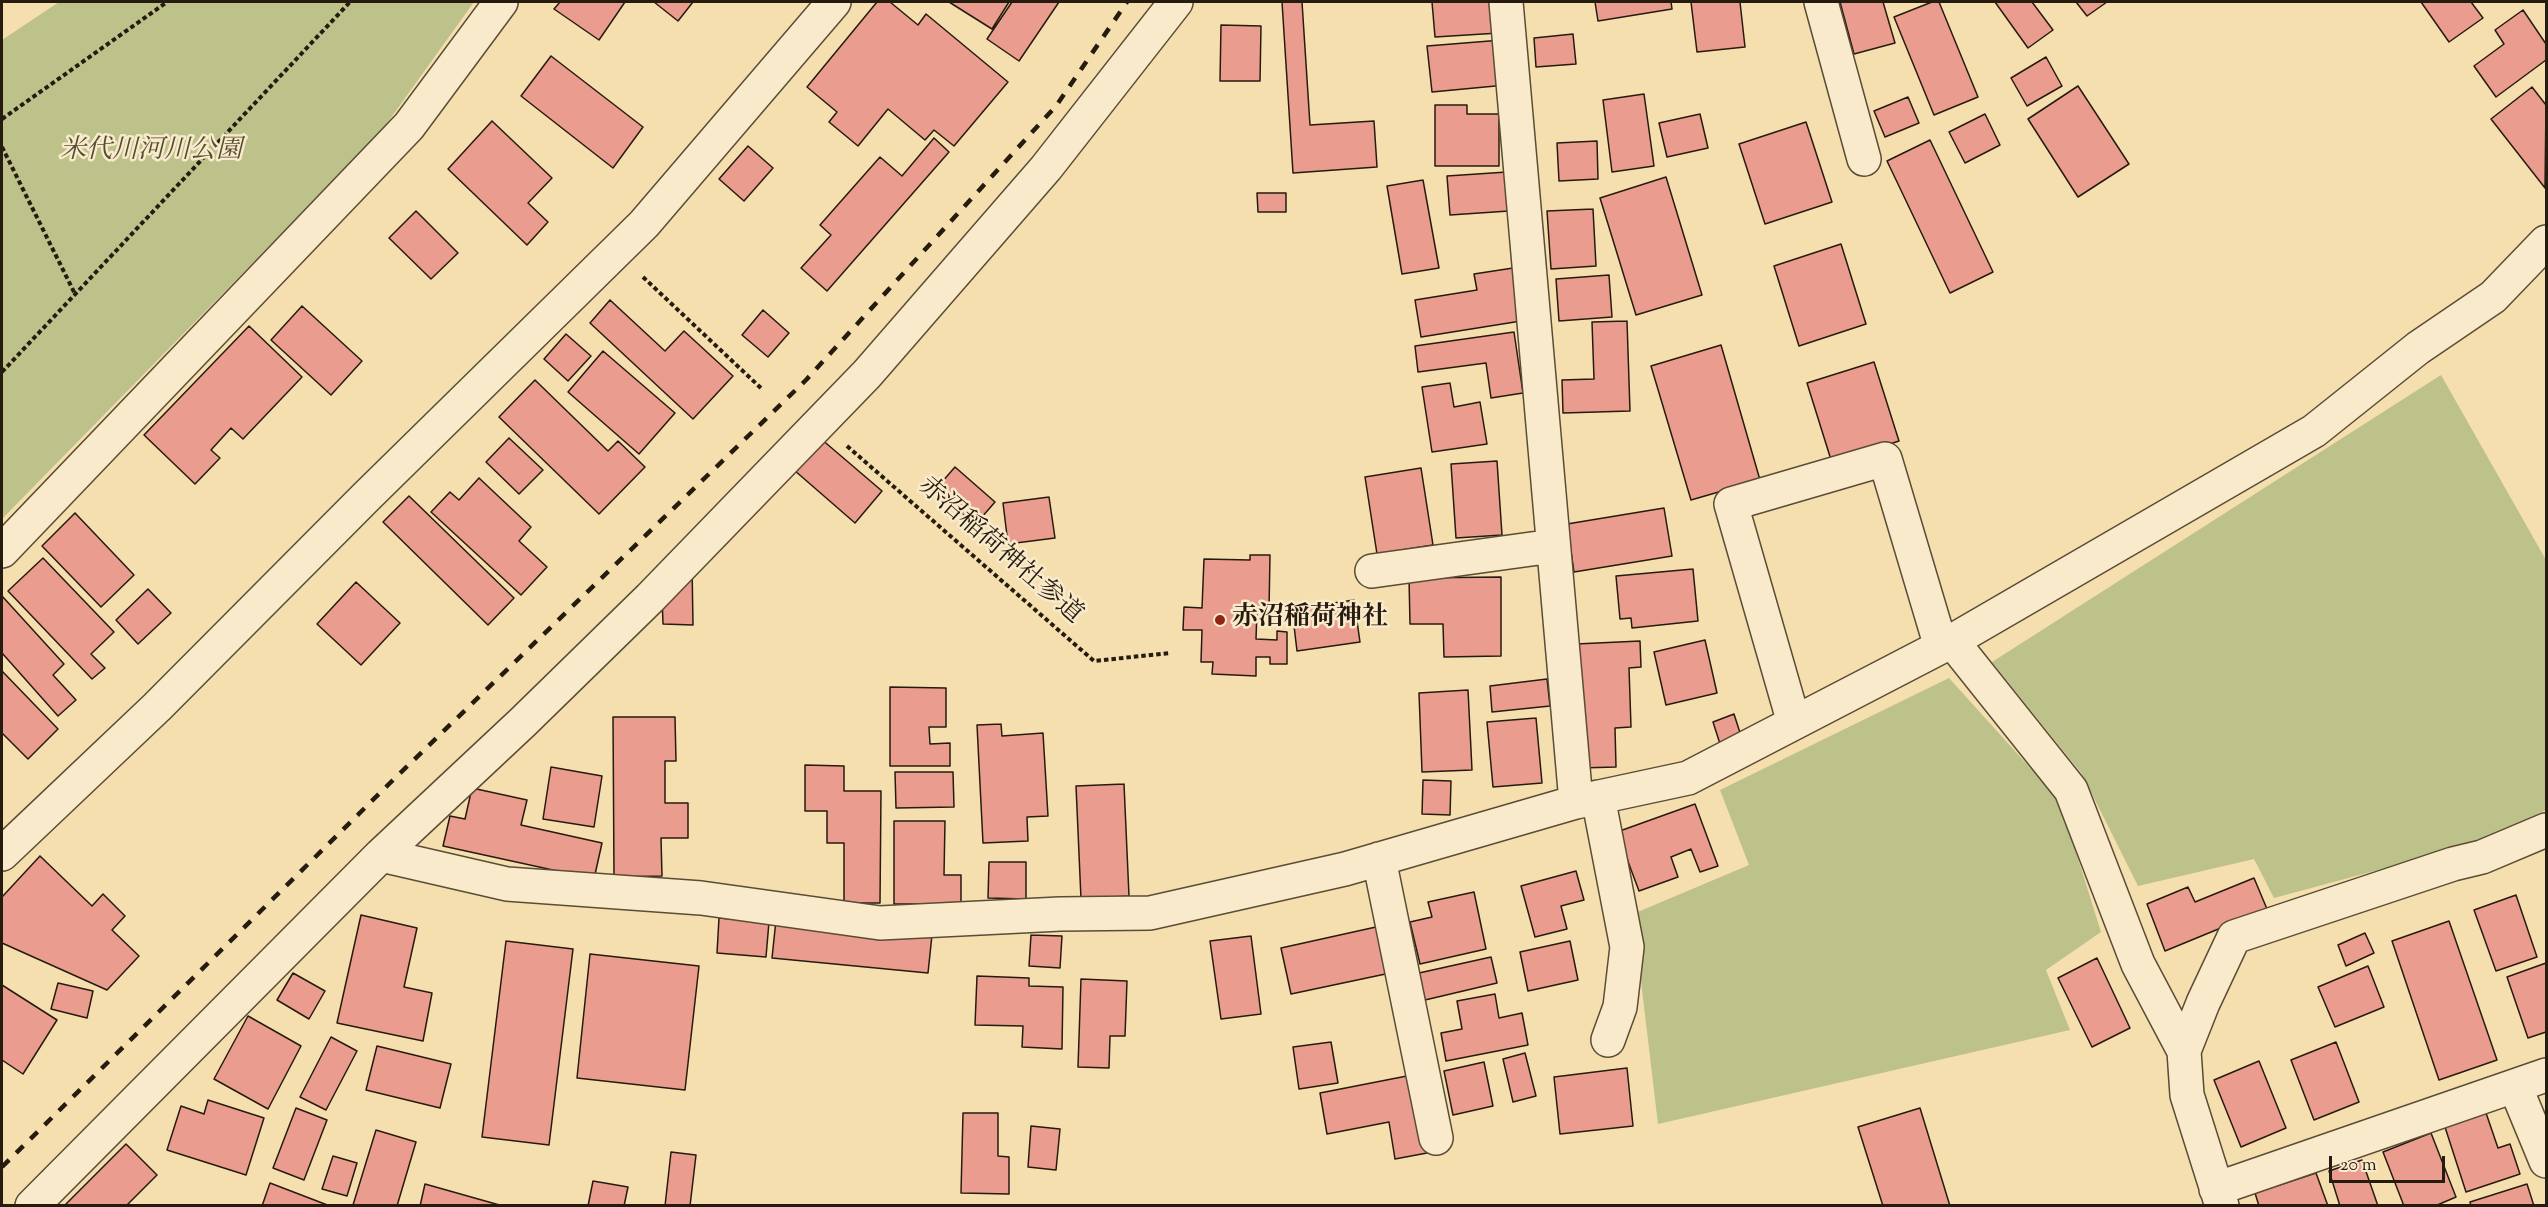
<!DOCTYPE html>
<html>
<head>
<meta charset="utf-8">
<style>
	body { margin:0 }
	#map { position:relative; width:2548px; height:1207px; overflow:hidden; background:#f5dfae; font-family:"Sorts Mill Goudy",serif }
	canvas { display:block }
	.frame { position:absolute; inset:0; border:3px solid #261b0f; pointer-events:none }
	.scale { position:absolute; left:2329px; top:1156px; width:116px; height:27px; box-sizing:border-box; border:3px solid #261b0f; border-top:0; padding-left:8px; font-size:18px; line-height:21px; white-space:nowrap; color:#261b0f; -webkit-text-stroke:4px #f8eaca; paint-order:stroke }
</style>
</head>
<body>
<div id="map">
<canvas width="2548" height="1207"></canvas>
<div class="frame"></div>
<div class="scale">20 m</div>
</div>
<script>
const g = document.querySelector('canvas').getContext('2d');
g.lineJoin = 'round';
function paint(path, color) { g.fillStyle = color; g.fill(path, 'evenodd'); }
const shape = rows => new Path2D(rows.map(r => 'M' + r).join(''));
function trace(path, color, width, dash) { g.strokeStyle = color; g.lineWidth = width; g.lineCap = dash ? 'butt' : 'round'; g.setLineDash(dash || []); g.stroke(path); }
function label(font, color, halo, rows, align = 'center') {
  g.font = font + ' "Sorts Mill Goudy","Noto Serif JP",serif'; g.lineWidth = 5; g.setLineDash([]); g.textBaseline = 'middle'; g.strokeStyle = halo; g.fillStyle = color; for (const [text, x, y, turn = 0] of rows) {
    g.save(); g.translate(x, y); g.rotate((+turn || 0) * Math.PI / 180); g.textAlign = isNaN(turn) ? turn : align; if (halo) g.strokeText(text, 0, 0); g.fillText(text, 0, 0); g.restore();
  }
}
const green = shape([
	[59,2,474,2,380,133,2,519,2,40],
	[2441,375,2546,560,2546,810,2486,841,2274,898,2254,859,2138,886,2082,774,1992,662],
	[1949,678,2060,801,2101,932,2046,970,2070,1030,1658,1124,1633,914,1749,865,1720,790]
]);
const building = shape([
	[560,2,625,2,599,40,554,9,560,2],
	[654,2,693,2,678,21,654,2],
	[877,2,890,2,918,25,926,14,1008,82,954,146,934,130,925,140,888,109,858,146,829,122,837,112,807,87,877,2],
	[949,2,1009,2,992,29,949,2],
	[1012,2,1059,2,1019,61,987,39,1012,2],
	[1282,2,1302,2,1310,125,1374,121,1377,167,1293,173,1282,2],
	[1432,2,1496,2,1499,33,1435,37,1432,2],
	[1595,2,1671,2,1672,9,1598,21,1595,2],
	[1691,2,1740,2,1745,47,1697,52,1691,2],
	[1840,2,1883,2,1895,43,1854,54,1840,2],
	[1932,2,1939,2,1978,97,1934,115,1894,17,1932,2],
	[1995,2,2032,2,2053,30,2028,48,1995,2],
	[2076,2,2107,2,2087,16,2076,2],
	[2421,2,2471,2,2483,18,2449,42,2421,2],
	[2523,10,2546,44,2546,60,2496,97,2474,66,2504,44,2495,30,2523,10],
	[1221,25,1261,26,1260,81,1220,81,1221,25],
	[1573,34,1576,64,1536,67,1534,38,1573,34],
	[1502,40,1506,85,1432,92,1427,46,1502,40],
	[551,56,643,127,613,168,521,96,551,56],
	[2046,57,2062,86,2027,106,2011,78,2046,57],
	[2078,86,2129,164,2078,197,2028,119,2078,86],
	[2532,87,2546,105,2545,188,2491,119,2532,87],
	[1644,94,1654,166,1612,172,1603,100,1644,94],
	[1908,97,1919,123,1885,137,1874,111,1908,97],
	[1435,105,1467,105,1467,114,1499,114,1499,166,1435,166,1435,105],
	[1700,114,1708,148,1667,157,1659,123,1700,114],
	[1985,114,2000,145,1965,163,1949,132,1985,114],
	[492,121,552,178,528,203,548,222,527,245,448,169,492,121],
	[1806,122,1832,202,1765,224,1739,144,1806,122],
	[934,138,949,152,827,291,801,268,831,235,820,225,880,157,902,176,934,138],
	[1930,140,1993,272,1950,293,1887,161,1930,140],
	[1597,141,1598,179,1559,181,1557,143,1597,141],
	[748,146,773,168,744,201,719,179,748,146],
	[1507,172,1509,211,1450,215,1447,176,1507,172],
	[1666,177,1702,295,1636,315,1600,198,1666,177],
	[1423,180,1439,268,1402,274,1387,186,1423,180],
	[1257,193,1286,193,1286,212,1258,212,1257,193],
	[1593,209,1596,266,1551,269,1547,211,1593,209],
	[416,211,458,253,431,279,389,238,416,211],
	[1841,244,1866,324,1799,346,1774,266,1841,244],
	[1513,268,1521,321,1421,337,1415,300,1477,290,1474,274,1513,268],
	[1609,275,1612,317,1559,321,1556,279,1609,275],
	[610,300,665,351,684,331,733,376,693,419,590,323,610,300],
	[302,306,362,361,331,395,271,340,302,306],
	[763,310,789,333,768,357,742,335,763,310],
	[1627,321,1630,411,1563,413,1562,380,1594,379,1592,322,1627,321],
	[249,326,302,377,243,439,231,428,211,450,220,458,195,484,144,435,249,326],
	[1514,332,1523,393,1491,398,1486,363,1418,372,1415,346,1514,332],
	[566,334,591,356,568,381,544,359,566,334],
	[1721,345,1760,480,1691,500,1651,366,1721,345],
	[603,351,675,413,639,454,568,392,603,351],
	[1874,362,1899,441,1832,463,1807,383,1874,362],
	[535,380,608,451,618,441,645,467,599,514,499,417,535,380],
	[1450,383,1454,407,1480,402,1487,444,1432,452,1422,387,1450,383],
	[509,438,543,470,519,494,486,462,509,438],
	[820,438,882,491,855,523,794,470,820,438],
	[1497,461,1502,535,1456,538,1451,464,1497,461],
	[955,467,995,502,975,525,935,490,955,467],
	[1421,468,1433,545,1377,554,1365,477,1421,468],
	[479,478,531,527,519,541,547,567,521,595,431,512,450,492,459,500,479,478],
	[409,496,514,598,488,625,383,522,409,496],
	[1049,497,1055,538,1008,544,1003,503,1049,497],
	[1664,508,1672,556,1574,572,1567,524,1664,508],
	[75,513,134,575,101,607,42,546,75,513],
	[1250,555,1270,555,1269,610,1257,610,1256,639,1277,640,1277,631,1287,632,1287,664,1270,664,1270,657,1256,657,1256,676,1212,674,1213,662,1201,662,1202,630,1183,630,1184,607,1202,608,1204,559,1250,560,1250,555],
	[43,558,114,632,91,654,105,668,92,679,8,591,43,558],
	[692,565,693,625,663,624,662,596,692,565],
	[1693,569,1698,621,1632,628,1631,618,1620,619,1616,576,1693,569],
	[1501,577,1501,656,1444,657,1443,624,1410,624,1409,578,1501,577],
	[356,582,400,623,361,665,317,624,356,582],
	[148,589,171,613,138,644,116,620,148,589],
	[2,596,64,664,53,675,76,700,58,716,2,653,2,596],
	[1354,600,1360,642,1297,651,1292,609,1354,600],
	[1705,640,1717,693,1666,705,1654,652,1705,640],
	[1640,641,1641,667,1629,668,1631,727,1615,728,1616,767,1580,768,1576,644,1640,641],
	[2,671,58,729,28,759,2,733,2,671],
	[1547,679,1550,706,1492,712,1490,686,1547,679],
	[890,687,946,688,946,727,929,727,930,744,950,743,950,766,890,766,890,687],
	[1468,690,1472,770,1422,772,1419,693,1468,690],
	[1734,714,1742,739,1721,747,1713,722,1734,714],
	[613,717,675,717,676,761,665,761,665,803,688,803,688,838,661,838,662,876,614,877,613,717],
	[1536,718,1542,783,1493,787,1487,722,1536,718],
	[1001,724,1002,736,1043,733,1048,816,1027,817,1028,841,983,843,977,725,1001,724],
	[805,765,844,766,844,791,881,791,880,903,844,903,844,843,827,843,827,811,805,811,805,765],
	[551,767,602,776,594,827,543,819,551,767],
	[895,772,953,772,954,807,896,808,895,772],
	[1423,780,1451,781,1450,815,1422,814,1423,780],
	[1124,784,1129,896,1081,899,1076,786,1124,784],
	[472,788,527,800,521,825,602,843,594,879,443,846,450,816,465,819,472,788],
	[1695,804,1718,866,1700,872,1691,849,1671,857,1678,877,1639,891,1617,832,1695,804],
	[894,821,945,821,944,875,961,875,961,904,894,904,894,821],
	[40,856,92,906,103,894,125,916,112,930,139,956,107,990,2,943,2,897,40,856],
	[989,862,1026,862,1026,899,988,898,989,862],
	[1576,871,1584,900,1561,906,1567,929,1535,937,1521,886,1576,871],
	[2254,878,2267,909,2165,951,2147,904,2188,887,2195,902,2254,878],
	[1474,892,1486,949,1420,964,1410,922,1432,917,1428,902,1474,892],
	[2516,895,2537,957,2496,971,2474,910,2516,895],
	[361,915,417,928,404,987,432,993,423,1041,337,1023,361,915],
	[719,918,769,922,766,957,717,953,719,918],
	[776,920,932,935,928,973,772,958,776,920],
	[2449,921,2497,1060,2439,1080,2392,941,2449,921],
	[1385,925,1395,972,1291,994,1281,948,1385,925],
	[2365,933,2374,953,2346,966,2338,945,2365,933],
	[1031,935,1062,936,1060,968,1029,966,1031,935],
	[1251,936,1261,1014,1221,1019,1210,941,1251,936],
	[506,941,573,949,549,1145,482,1137,506,941],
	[1570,941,1578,980,1528,991,1520,952,1570,941],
	[590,954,699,966,685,1090,577,1078,590,954],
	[1491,957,1497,983,1425,1000,1419,973,1491,957],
	[2097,958,2130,1028,2092,1047,2058,978,2097,958],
	[2546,963,2546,1032,2528,1038,2507,977,2546,963],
	[2368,966,2384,1007,2335,1027,2318,987,2368,966],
	[293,973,325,991,309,1019,277,1000,293,973],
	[977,976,1029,978,1029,986,1063,987,1062,1049,1022,1047,1023,1026,975,1025,977,976],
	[1081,979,1127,981,1125,1036,1110,1036,1109,1068,1078,1067,1081,979],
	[58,983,93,991,87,1018,51,1009,58,983],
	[2,985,57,1020,23,1074,2,1060,2,985],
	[1495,994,1499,1018,1522,1013,1528,1045,1446,1061,1441,1033,1462,1029,1457,1001,1495,994],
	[248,1016,301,1046,268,1109,214,1079,248,1016],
	[331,1037,357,1051,326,1110,300,1097,331,1037],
	[1331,1042,1338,1083,1299,1089,1293,1047,1331,1042],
	[2336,1042,2359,1102,2314,1120,2291,1060,2336,1042],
	[377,1046,451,1064,440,1108,366,1090,377,1046],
	[1525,1053,1536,1096,1513,1102,1503,1059,1525,1053],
	[2259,1061,2286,1128,2241,1147,2214,1080,2259,1061],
	[1484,1062,1493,1106,1453,1115,1444,1071,1484,1062],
	[1627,1068,1633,1126,1560,1134,1554,1077,1627,1068],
	[1412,1075,1427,1153,1395,1159,1389,1122,1327,1134,1320,1093,1412,1075],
	[208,1100,264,1118,246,1175,167,1150,181,1106,204,1114,208,1100],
	[296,1108,327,1120,304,1180,273,1168,296,1108],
	[1920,1108,1950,1206,1883,1206,1858,1127,1920,1108],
	[2485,1110,2498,1148,2510,1144,2520,1174,2466,1192,2444,1124,2485,1110],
	[963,1113,998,1113,998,1156,1009,1157,1009,1194,961,1193,963,1113],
	[1031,1126,1060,1129,1056,1170,1028,1167,1031,1126],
	[376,1130,416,1142,397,1206,355,1206,353,1205,376,1130],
	[2431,1133,2456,1197,2435,1206,2404,1206,2383,1152,2431,1133],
	[126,1144,157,1175,126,1206,64,1206,126,1144],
	[671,1152,696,1155,690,1206,665,1206,671,1152],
	[333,1156,357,1163,347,1196,322,1189,333,1156],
	[2362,1160,2378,1206,2340,1206,2329,1171,2362,1160],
	[2316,1173,2328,1206,2259,1206,2255,1193,2316,1173],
	[593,1181,628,1187,624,1206,588,1206,593,1181],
	[270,1183,330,1206,262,1206,270,1183],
	[425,1184,503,1206,420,1206,425,1184],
	[2527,1184,2534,1206,2471,1206,2470,1202,2527,1184]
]);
const path = shape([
	[2,119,167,2],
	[2,147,75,294],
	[643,277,763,390],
	[2,372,350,2],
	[847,446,1094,661,1170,653]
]);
const minor = shape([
	[1506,2,1576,802],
	[1821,2,1864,159],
	[2,551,409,126,501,2],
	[1372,571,1553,546],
	[1952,641,2071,790,2138,964,2184,1051,2187,1095,2222,1206],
	[1794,723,1731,504,1885,459,1941,647],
	[1598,797,1627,947,1620,1007,1608,1040],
	[2,854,157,707,366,497,644,224,834,2],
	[381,855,507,884,701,898,880,923,1060,914,1150,913,1345,869,1576,802,1688,778,1952,641,2314,431,2418,348,2493,297,2546,242],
	[1379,859,1436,1138],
	[2184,1051,2203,1003,2234,937,2453,864,2482,857,2546,830],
	[2515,1086,2546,1161],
	[2216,1189,2546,1075],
	[32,1206,381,855,523,722,650,598,867,374,1046,168,1176,2]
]);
const rail = shape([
	[2,1167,390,783,806,380,1056,106,1127,2]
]);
const markers = [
	[1220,620,6,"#8f2418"]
];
const parkNames = [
	["米代川河川公園",151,153]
];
const streetNames = [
	["赤沼稲荷神社参道",999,552,41]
];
const poiNames = [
	["赤沼稲荷神社",1232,620]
];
paint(green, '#bdc18a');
paint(building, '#ea9c8e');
trace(building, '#261b0f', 1.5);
trace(minor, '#5a4c37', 36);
trace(path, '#261b0f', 4, [4.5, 3]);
trace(minor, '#f8eaca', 33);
trace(rail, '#261b0f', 4.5, [10, 10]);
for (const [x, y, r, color] of markers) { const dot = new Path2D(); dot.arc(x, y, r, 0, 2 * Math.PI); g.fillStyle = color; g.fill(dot); trace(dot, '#f8eaca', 2); }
label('italic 26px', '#534d34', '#f8eaca', parkNames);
label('26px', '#261b0f', '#f8eaca', streetNames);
label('bold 26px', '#261b0f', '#f8eaca', poiNames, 'left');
</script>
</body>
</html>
